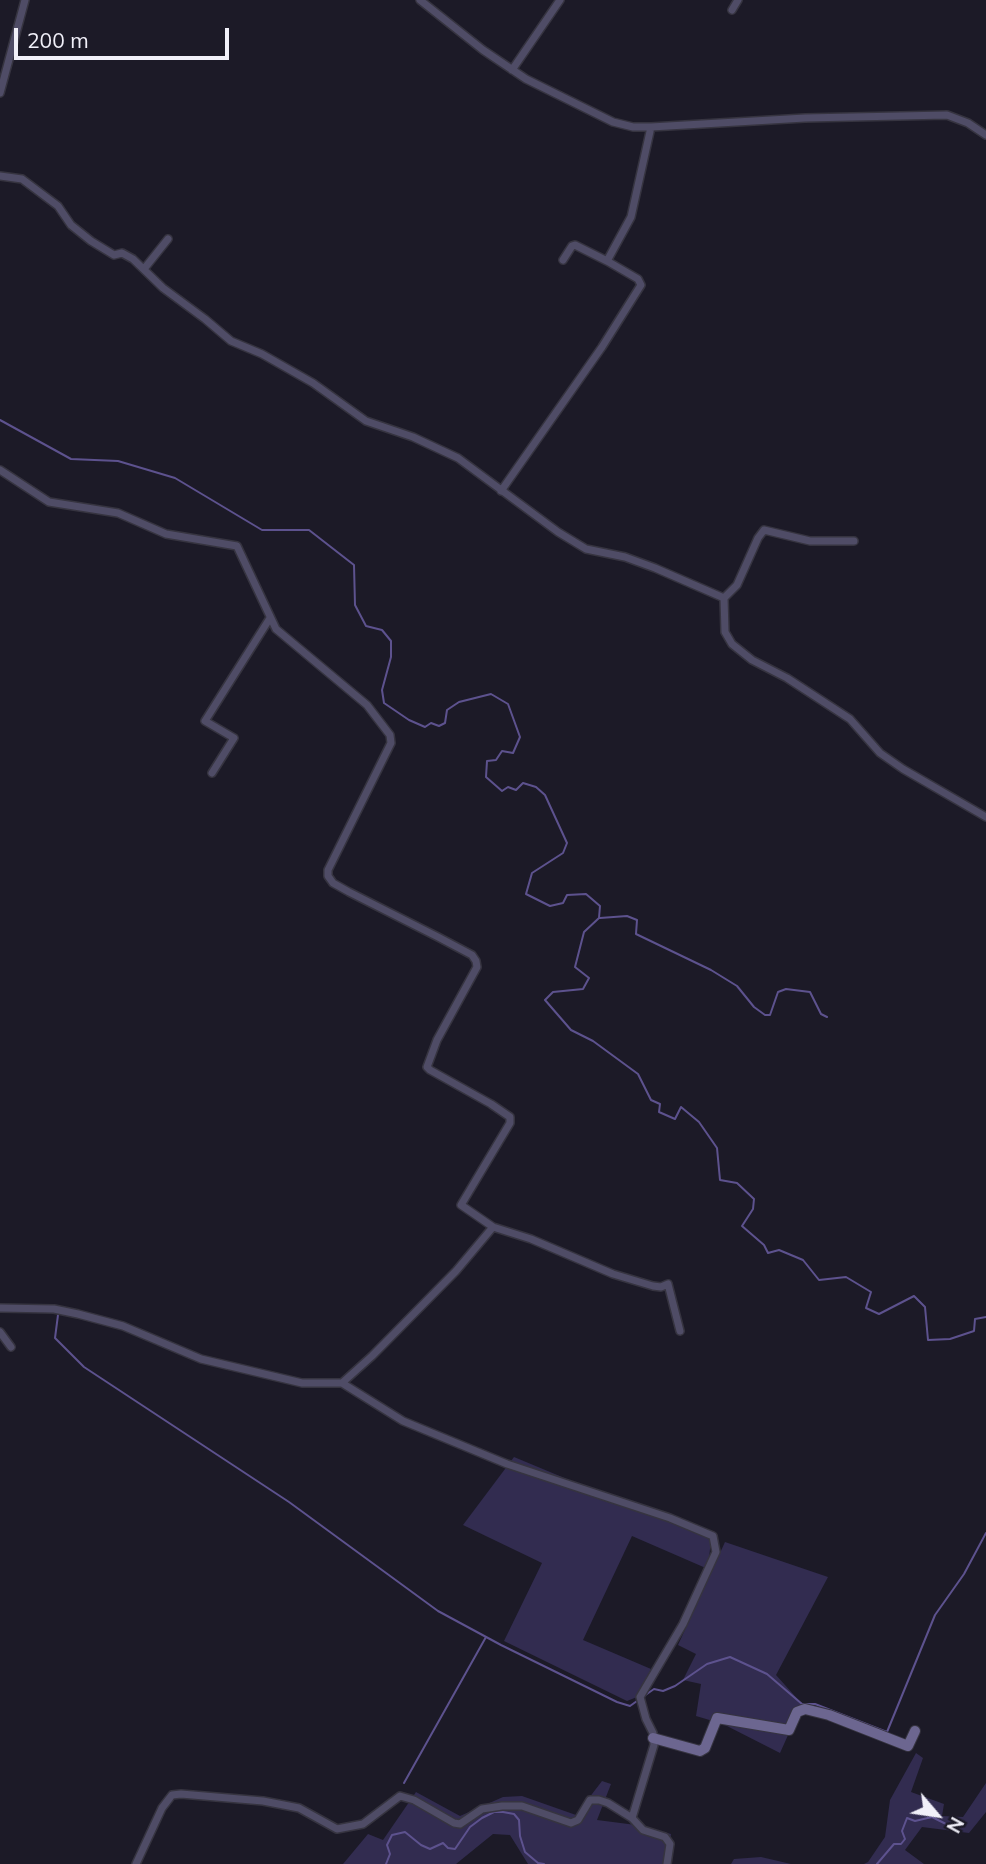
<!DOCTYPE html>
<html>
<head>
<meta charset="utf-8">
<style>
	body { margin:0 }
	#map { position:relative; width:986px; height:1864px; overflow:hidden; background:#1c1a27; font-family:Mulish,sans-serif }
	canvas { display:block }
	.north { position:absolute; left:902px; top:1780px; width:70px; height:70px; -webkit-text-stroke:5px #1c1a27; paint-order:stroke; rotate:119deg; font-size:19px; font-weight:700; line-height:28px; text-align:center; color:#f1f0f9 }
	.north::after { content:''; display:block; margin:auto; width:24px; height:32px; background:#f1f0f9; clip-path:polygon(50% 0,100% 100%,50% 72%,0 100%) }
	.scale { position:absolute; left:14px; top:28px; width:215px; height:32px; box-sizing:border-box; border:4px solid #f1f0f9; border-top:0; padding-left:9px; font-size:21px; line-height:24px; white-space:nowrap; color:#f1f0f9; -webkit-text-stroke:5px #1c1a27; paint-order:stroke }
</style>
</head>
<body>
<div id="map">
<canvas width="986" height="1864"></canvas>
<div class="north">N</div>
<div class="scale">200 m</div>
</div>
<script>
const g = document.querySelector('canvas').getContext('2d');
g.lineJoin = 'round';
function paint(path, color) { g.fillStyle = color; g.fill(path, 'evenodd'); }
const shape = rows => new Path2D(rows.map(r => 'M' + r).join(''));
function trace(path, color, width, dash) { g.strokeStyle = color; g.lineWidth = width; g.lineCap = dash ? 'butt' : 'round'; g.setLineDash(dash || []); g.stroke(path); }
const green = shape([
	[514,1457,711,1539,708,1569,632,1536,583,1640,651,1669,637,1697,627,1701,504,1641,542,1563,463,1525],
	[725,1542,828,1577,776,1675,802,1704,780,1753,723,1724,696,1716,701,1684,683,1680,696,1654,678,1645],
	[916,1753,923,1758,911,1792,944,1804,942,1816,963,1817,986,1783,986,1812,969,1833,922,1827,905,1850,924,1864,864,1864,868,1862,885,1837,890,1800],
	[602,1781,611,1784,597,1820,636,1825,671,1834,667,1864,528,1864,510,1835,493,1834,456,1864,343,1864,368,1834,383,1840,416,1792,460,1816,503,1797,522,1796,576,1815],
	[761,1857,791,1864,731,1864,734,1859]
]);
const stream = shape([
	[0,420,71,459,118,461,175,478,262,530,309,530,354,565,355,605,366,626,382,630,391,641,391,657,382,690,384,703,409,720,425,727,431,723,439,726,445,723,447,710,459,702,491,694,508,704,520,737,513,753,502,751,496,760,487,761,486,777,502,791,508,787,516,790,523,783,536,787,545,795,567,843,563,853,532,873,526,894,550,906,563,903,567,895,586,894,600,906,599,918,584,932,575,967,589,978,583,989,553,992,545,1000,571,1030,593,1041,638,1074,651,1100,660,1104,659,1112,675,1119,681,1107,699,1122,717,1148,720,1180,737,1183,754,1199,753,1209,742,1226,764,1245,768,1253,779,1250,803,1260,819,1280,846,1277,871,1292,866,1308,879,1314,914,1296,925,1307,928,1340,950,1339,974,1331,975,1319,986,1317],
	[600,918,627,916,637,920,636,934,711,970,737,986,754,1007,765,1015,770,1015,778,992,786,989,810,992,821,1014,827,1017],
	[58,1315,55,1338,84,1367,289,1502,438,1611,501,1645,617,1702,630,1706,637,1701],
	[644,1696,654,1689,663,1691,675,1686,707,1664,730,1657,767,1674,802,1704,815,1704,887,1732,935,1615,964,1574,986,1533],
	[404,1783,486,1637],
	[386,1864,390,1854,387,1845,392,1835,405,1832,421,1845,430,1849,443,1843,448,1848,455,1849,470,1827,482,1818,494,1812,503,1812,514,1814,519,1820,520,1836,525,1852,538,1863,544,1864],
	[877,1864,894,1844,901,1844,905,1839,902,1831,907,1818,915,1821,932,1817,954,1828]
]);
const street = shape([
	[420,0,483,50,526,79,613,122,633,127,651,127,805,118,947,115,968,123,986,135],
	[732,10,738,0],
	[512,70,560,0],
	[0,93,25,0],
	[0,176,22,179,58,206,71,225,91,241,114,255,122,253,133,259,163,288,205,319,231,341,262,354,313,383,366,421,413,437,458,458,558,532,586,549,625,557,655,568,724,598,725,632,732,644,752,660,787,678,850,719,880,753,903,769,986,817],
	[563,260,572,246,575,245,607,261],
	[144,269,168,239],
	[0,470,49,502,118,513,166,534,237,546,276,629,367,705,390,735,391,743,328,870,328,876,333,883,349,892,438,937,472,955,476,961,477,967,437,1040,427,1067,430,1070,491,1104,510,1117,510,1123,461,1205,493,1227,531,1239,613,1274,653,1286,661,1287,668,1284,680,1331],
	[501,491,602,347,641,285,638,279,607,261,631,217,651,127],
	[724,598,737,585,758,538,764,530,810,541,854,541],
	[212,773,234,738,205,721,270,618],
	[0,1308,54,1309,78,1314,123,1326,201,1359,302,1383,342,1383,403,1421,507,1464,670,1518,713,1536,716,1552,683,1624,640,1697,646,1719,653,1733,654,1745,632,1818,643,1830,665,1837,670,1844,667,1864],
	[0,1332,11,1347],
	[342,1383,372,1356,456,1271,493,1227],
	[136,1864,162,1808,172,1795,181,1794,263,1801,299,1808,337,1829,363,1824,400,1796,414,1800,454,1823,460,1824,482,1809,502,1806,522,1806,571,1823,578,1820,590,1800,599,1800,608,1803,632,1818]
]);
const secondary = shape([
	[653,1738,700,1751,705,1748,717,1718,789,1730,797,1712,805,1709,829,1715,908,1746,915,1731]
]);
paint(green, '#322c50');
trace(stream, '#5d528e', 2);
trace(street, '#363440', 10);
trace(secondary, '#363440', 12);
trace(street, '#4f4c66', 7);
trace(secondary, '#6c6690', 10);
</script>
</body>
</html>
